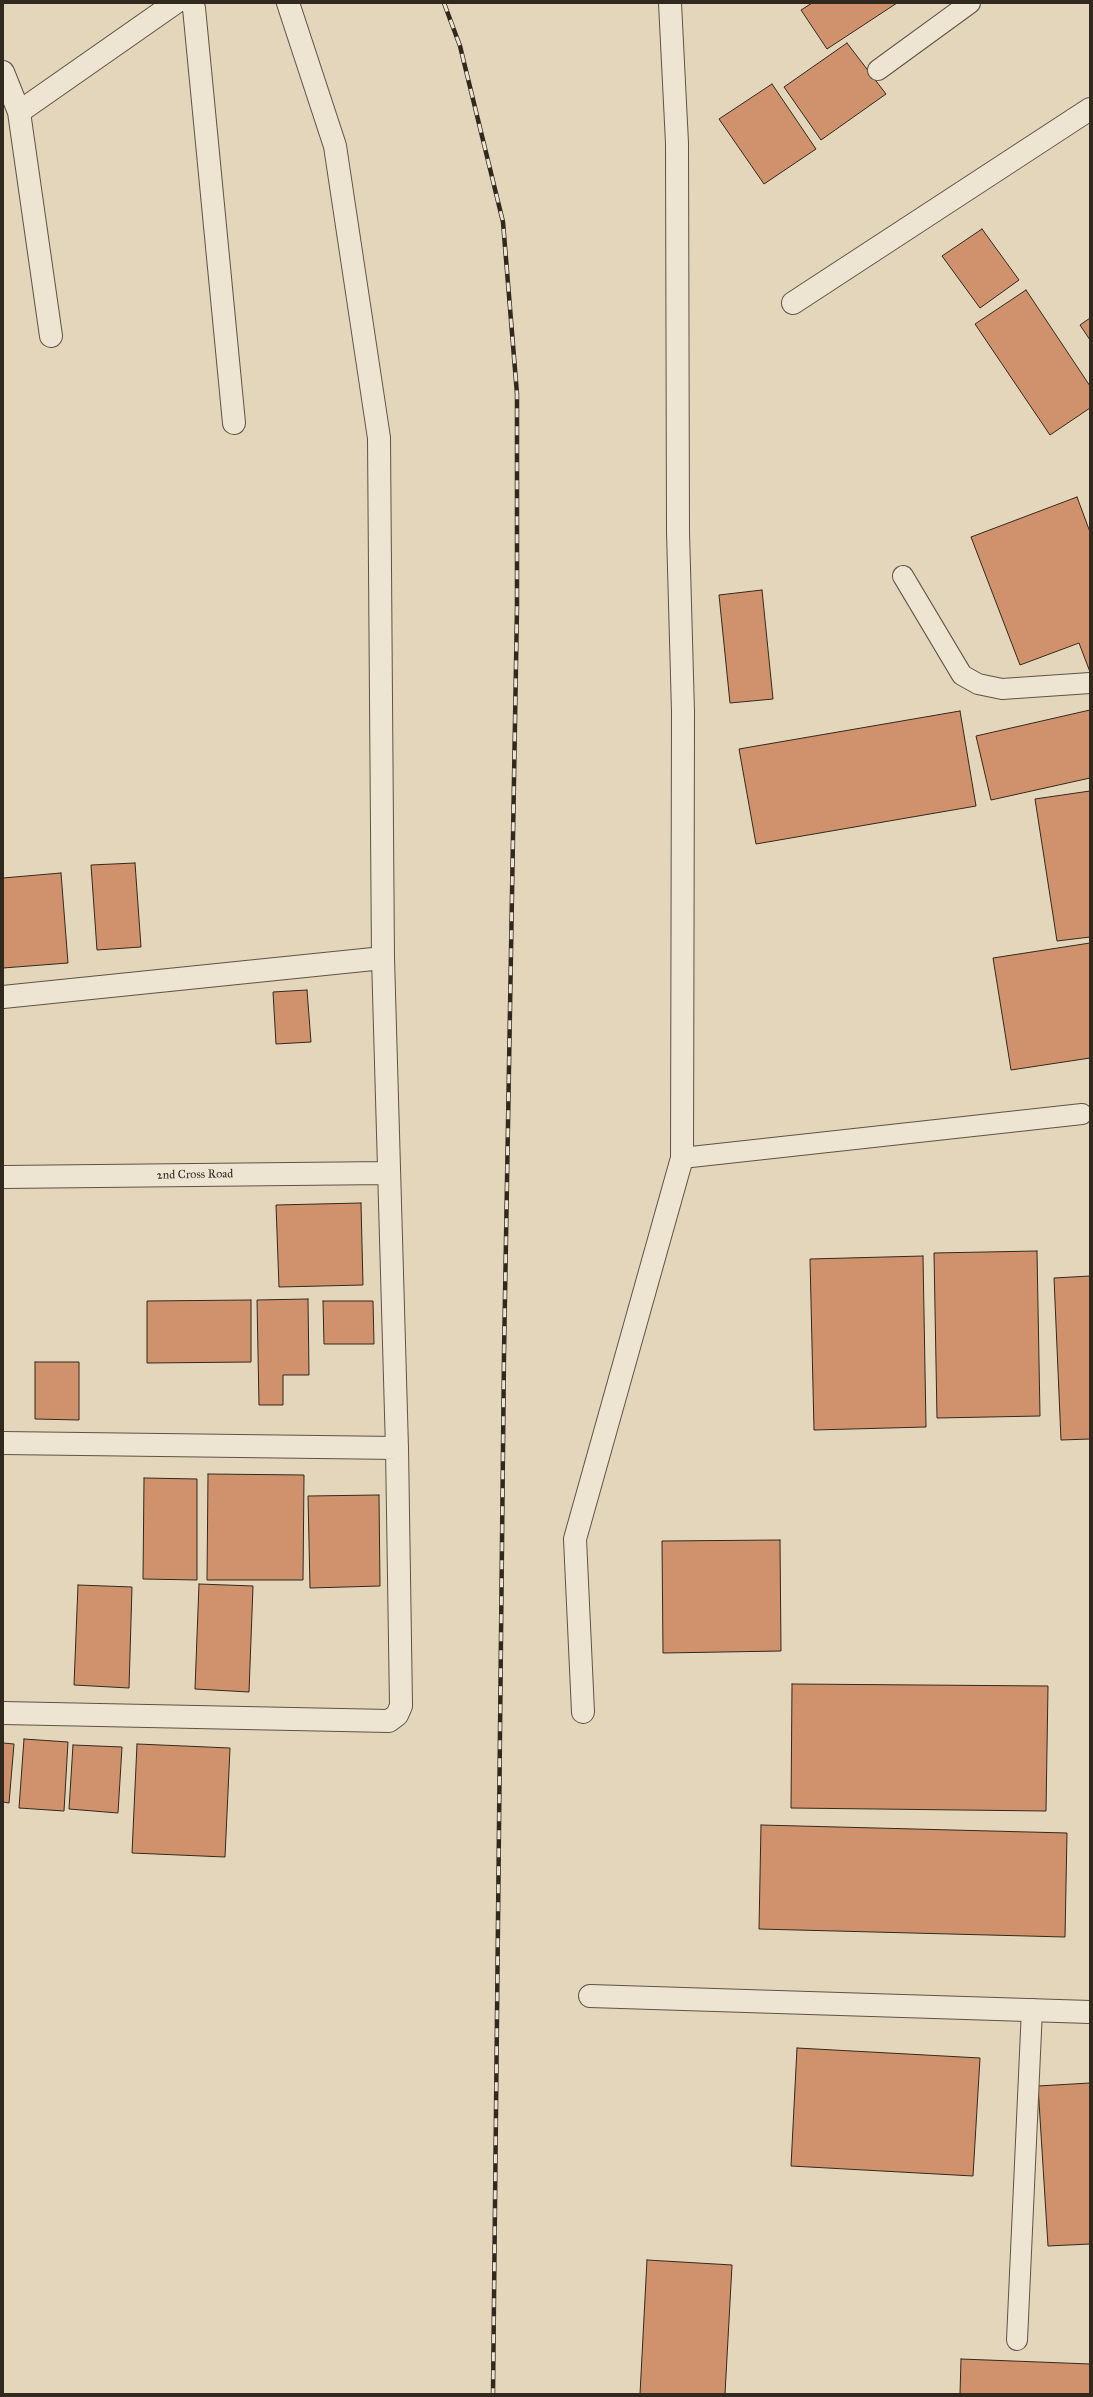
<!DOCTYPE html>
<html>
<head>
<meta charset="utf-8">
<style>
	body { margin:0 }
	#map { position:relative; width:1093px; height:2397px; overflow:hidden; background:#e4d6ba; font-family:"IM FELL Great Primer",serif }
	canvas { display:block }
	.frame { position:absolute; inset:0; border:4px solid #32291e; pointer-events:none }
</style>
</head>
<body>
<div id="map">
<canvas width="1093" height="2397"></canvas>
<div class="frame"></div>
</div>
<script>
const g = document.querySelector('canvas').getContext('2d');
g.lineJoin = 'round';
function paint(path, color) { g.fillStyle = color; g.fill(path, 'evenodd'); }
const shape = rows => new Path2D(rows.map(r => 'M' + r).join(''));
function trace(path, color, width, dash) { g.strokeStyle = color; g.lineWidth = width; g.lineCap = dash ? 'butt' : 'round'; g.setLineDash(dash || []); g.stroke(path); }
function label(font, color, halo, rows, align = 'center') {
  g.font = font + ' "IM FELL Great Primer",serif'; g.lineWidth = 3.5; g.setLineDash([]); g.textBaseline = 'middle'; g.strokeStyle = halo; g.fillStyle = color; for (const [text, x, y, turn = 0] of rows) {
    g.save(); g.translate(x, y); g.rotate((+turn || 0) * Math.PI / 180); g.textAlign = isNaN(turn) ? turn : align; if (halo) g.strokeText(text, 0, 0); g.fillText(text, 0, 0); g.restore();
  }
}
const building = shape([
	[812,3,897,3,827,49,801,10,812,3],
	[847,43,886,94,821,140,784,87,847,43],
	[772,84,816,149,764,184,719,119,772,84],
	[982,229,1019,280,980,308,942,256,982,229],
	[1026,290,1090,386,1090,408,1050,435,975,324,1026,290],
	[1090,318,1090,340,1080,325,1090,318],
	[1077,497,1090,532,1090,672,1079,643,1020,665,971,537,1077,497],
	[762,590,773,699,730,703,719,595,762,590],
	[1090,710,1090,778,991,800,976,736,1090,710],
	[960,711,976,806,756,844,739,749,960,711],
	[1090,791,1090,937,1057,941,1035,799,1090,791],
	[135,863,141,947,97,950,91,865,135,863],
	[61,873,68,963,3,968,3,878,61,873],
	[1090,943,1090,1058,1011,1070,993,958,1090,943],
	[307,990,311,1042,276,1044,273,992,307,990],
	[361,1203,363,1285,279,1287,276,1205,361,1203],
	[1037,1251,1040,1416,937,1418,934,1253,1037,1251],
	[923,1256,926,1427,814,1430,810,1259,923,1256],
	[1090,1276,1090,1439,1061,1440,1054,1278,1090,1276],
	[308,1299,309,1375,283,1375,283,1405,259,1405,257,1300,308,1299],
	[251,1300,251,1362,147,1363,147,1301,251,1300],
	[323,1301,373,1301,374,1344,324,1344,323,1301],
	[35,1362,79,1362,79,1420,35,1419,35,1362],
	[208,1474,304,1475,303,1580,207,1580,208,1474],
	[144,1478,197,1479,197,1580,143,1579,144,1478],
	[379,1495,380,1586,310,1588,308,1496,379,1495],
	[780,1540,781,1651,663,1653,662,1541,780,1540],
	[199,1584,253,1586,249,1692,195,1689,199,1584],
	[78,1585,132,1587,129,1688,74,1685,78,1585],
	[792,1684,1048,1686,1046,1811,791,1808,792,1684],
	[24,1739,68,1742,64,1811,19,1808,24,1739],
	[3,1743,14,1744,9,1803,3,1802,3,1743],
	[137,1744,230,1748,225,1857,132,1853,137,1744],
	[73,1745,122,1747,118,1813,69,1809,73,1745],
	[761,1825,1067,1833,1065,1937,759,1929,761,1825],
	[797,2048,980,2058,973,2176,791,2166,797,2048],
	[1090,2083,1090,2244,1048,2246,1038,2086,1090,2083],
	[647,2260,732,2265,725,2394,640,2394,647,2260],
	[961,2359,1090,2364,1090,2394,960,2394,961,2359]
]);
const lane = shape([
	[878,70,970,3],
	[903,576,962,675,978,684,1002,689,1090,683],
	[682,1158,1082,1114],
	[1017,2340,1032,2009]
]);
const street = shape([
	[191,3,194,8,234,423],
	[3,72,19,112,51,336],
	[19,112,175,3],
	[793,303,1090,109],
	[3,997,383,958],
	[3,1177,387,1173],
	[3,1443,397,1448],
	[583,1712,575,1539,682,1158,683,712,678,532,677,143,670,3],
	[3,1713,389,1721,397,1715,401,1706,397,1448,383,958,379,438,335,146,288,3],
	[590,1996,1090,2012]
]);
const rail = shape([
	[444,3,460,46,503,222,517,394,517,607,504,1354,493,2394]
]);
const streetNames = [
	["2nd Cross Road",195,1175,-1]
];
paint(building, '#d0926d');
trace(building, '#32291e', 1);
trace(lane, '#5e5445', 22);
trace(street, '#5e5445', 24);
trace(lane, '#ede4d2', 20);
trace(street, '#ede4d2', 22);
trace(rail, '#32291e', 4.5);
trace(rail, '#ede4d2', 3, [9]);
label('12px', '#32291e', '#ede4d2', streetNames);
</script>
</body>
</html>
